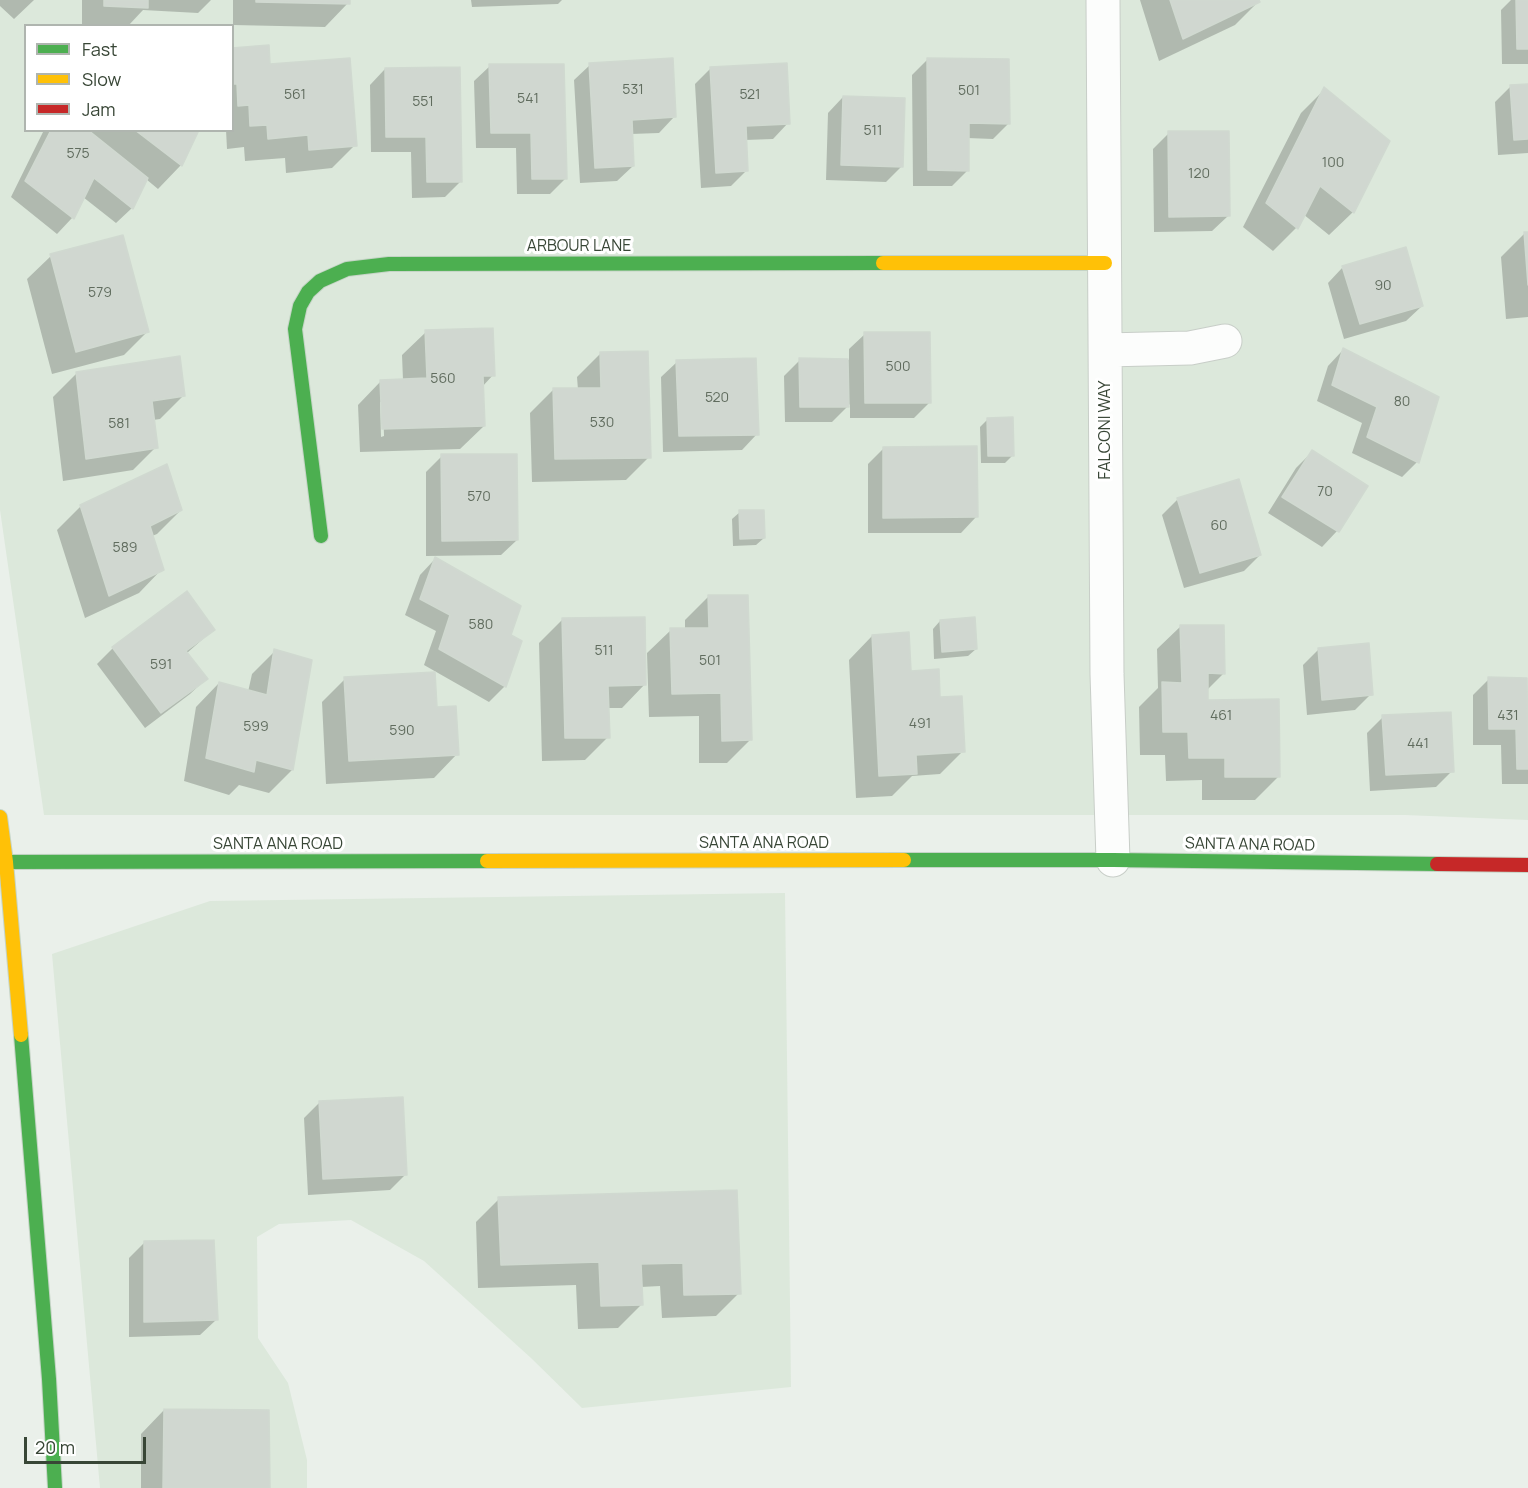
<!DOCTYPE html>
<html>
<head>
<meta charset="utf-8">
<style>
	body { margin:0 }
	#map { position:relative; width:1528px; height:1488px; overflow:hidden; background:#eaf0ea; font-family:Manrope,sans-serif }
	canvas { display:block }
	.legend { position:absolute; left:24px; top:24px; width:210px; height:108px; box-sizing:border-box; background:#fff; border:2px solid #afb5af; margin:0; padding:8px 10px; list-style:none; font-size:18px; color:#384636 }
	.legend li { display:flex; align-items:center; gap:12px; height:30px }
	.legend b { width:30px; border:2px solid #afb5af }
	.scale { position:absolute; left:24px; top:1437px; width:122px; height:27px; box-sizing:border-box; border:3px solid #384636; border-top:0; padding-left:8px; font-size:18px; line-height:21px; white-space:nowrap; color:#384636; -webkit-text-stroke:4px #fff; paint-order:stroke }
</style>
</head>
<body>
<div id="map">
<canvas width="1528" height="1488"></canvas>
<ul class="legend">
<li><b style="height:8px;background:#4caf50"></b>Fast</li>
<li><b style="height:8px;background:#ffc107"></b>Slow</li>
<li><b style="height:8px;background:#c62828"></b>Jam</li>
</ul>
<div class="scale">20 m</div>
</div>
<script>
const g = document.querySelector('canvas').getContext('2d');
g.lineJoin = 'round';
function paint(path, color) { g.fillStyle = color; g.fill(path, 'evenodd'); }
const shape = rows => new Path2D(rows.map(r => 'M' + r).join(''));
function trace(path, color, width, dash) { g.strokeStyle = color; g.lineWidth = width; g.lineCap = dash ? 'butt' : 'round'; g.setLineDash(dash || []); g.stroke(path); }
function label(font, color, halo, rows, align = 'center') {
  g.font = font + ' Manrope,sans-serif'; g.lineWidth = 6; g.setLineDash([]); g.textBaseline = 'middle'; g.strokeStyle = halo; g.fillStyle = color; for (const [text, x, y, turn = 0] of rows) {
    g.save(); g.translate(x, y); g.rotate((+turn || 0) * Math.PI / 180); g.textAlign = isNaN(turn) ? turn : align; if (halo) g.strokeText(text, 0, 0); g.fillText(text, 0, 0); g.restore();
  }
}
const residential = shape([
	[0,0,1528,0,1528,820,1405,815,44,815,0,510],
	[26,26,232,26,232,130,26,130],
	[785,893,791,1387,582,1408,531,1358,424,1261,351,1220,279,1224,257,1237,258,1338,288,1383,307,1460,307,1488,100,1488,52,954,210,901]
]);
const shadow = shape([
	[0,0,34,0,14,19,0,6],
	[82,0,211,0,198,13,143,10,128,26,82,26],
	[233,0,348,0,348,3,325,27,233,25],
	[471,0,562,0,558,4,472,7],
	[1140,0,1258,0,1258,2,1235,25,1159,61],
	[1511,0,1528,0,1528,64,1502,64,1501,10],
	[232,50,269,66,355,145,332,168,286,173,285,158,245,161,244,147,227,149,226,130,232,130],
	[928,59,1009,123,993,139,967,138,968,170,952,186,913,186,912,75],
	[590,65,674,117,659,133,631,134,633,166,617,181,580,183,574,80],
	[490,66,566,178,550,194,517,194,516,148,476,148,474,81],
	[711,68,788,123,773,139,745,140,747,170,731,186,701,188,695,84],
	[385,69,461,181,445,197,412,198,411,152,371,152,370,85],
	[1528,85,1528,153,1498,155,1495,102,1510,87],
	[1325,89,1388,141,1353,212,1329,235,1303,214,1296,228,1273,251,1243,227,1301,113],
	[843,97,902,166,886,182,826,180,828,113],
	[44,130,198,130,181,165,158,189,146,179,132,208,116,223,83,197,72,218,57,234,11,197],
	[1169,133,1228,216,1212,231,1154,232,1153,149],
	[1525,233,1528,233,1528,317,1506,319,1501,257],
	[51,256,147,332,124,355,52,374,27,279],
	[1343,267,1422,306,1406,321,1344,339,1328,283],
	[426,332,493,375,482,387,484,426,460,449,360,452,358,405,381,381,403,380,402,355],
	[380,402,383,402,384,436,381,437],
	[865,334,930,402,914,418,850,418,850,404,832,422,785,422,784,376,800,360,849,360,849,349],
	[1343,350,1417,462,1402,477,1352,453,1362,423,1317,401,1328,366],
	[601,353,649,457,626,480,532,482,530,413,553,390,578,390,577,377],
	[677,362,757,434,742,450,663,452,661,377],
	[77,373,184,395,160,419,153,420,156,447,133,470,63,481,53,397],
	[988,419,1013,455,1005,463,981,463,980,427],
	[884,448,976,517,961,533,868,533,868,464],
	[1312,452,1366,487,1337,531,1322,547,1268,513,1296,468],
	[442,456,517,540,501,555,426,556,426,472],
	[1178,499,1260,555,1244,571,1184,588,1162,515],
	[81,506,181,510,157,534,152,536,162,569,139,593,85,618,57,530],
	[740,512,764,538,756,545,733,546,732,519],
	[435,559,509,636,505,686,489,702,424,665,436,631,405,615,420,575],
	[708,597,751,739,727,763,699,763,699,716,649,717,647,653,671,630,685,630,685,620],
	[563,619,645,684,622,708,607,708,608,737,585,760,542,761,539,643],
	[940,621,976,649,968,656,934,659,933,629],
	[1181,626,1224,673,1207,690,1207,701,1279,776,1255,800,1202,800,1202,780,1166,781,1165,755,1140,755,1139,707,1158,688,1157,649],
	[213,630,187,653,206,679,190,694,145,728,97,664,113,648],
	[872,636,939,699,963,751,940,774,912,776,892,796,856,798,849,660],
	[1319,649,1371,694,1355,710,1307,715,1303,665],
	[275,651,310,661,292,770,269,793,239,785,229,795,184,781,196,707,219,683,248,692,252,674],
	[345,679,435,709,457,754,434,778,326,784,322,702],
	[1489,679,1528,704,1528,784,1502,784,1501,745,1473,745,1473,695],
	[1383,717,1452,771,1436,787,1370,791,1367,733],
	[319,1103,406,1174,390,1190,308,1195,304,1118],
	[735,1192,739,1293,716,1316,662,1318,660,1286,641,1287,642,1304,618,1328,578,1329,576,1285,478,1288,476,1222,499,1199],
	[145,1242,216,1320,200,1335,129,1337,129,1258],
	[164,1410,269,1488,141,1488,141,1434]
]);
const building = shape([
	[104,0,148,0,148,8,104,6,104,0],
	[256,0,350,0,350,4,256,2,256,0],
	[1170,0,1259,0,1260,2,1183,39,1170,0],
	[1516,0,1528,0,1528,49,1517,49,1516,0],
	[269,45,270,64,350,58,357,146,309,150,308,135,268,139,267,125,250,126,249,105,238,106,237,84,232,84,232,48,269,45],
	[673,58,676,117,632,120,634,166,595,168,589,63,673,58],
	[927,58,1009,59,1010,124,969,123,969,171,928,170,927,58],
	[787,63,790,124,746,126,748,171,716,173,710,67,787,63],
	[489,64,564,64,567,179,532,179,531,133,491,133,489,64],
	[460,67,462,182,427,182,426,137,386,137,385,68,460,67],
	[1528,84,1528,139,1514,140,1510,85,1528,84],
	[1324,87,1390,141,1354,213,1320,186,1298,229,1266,203,1324,87],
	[843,96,905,98,903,167,841,165,843,96],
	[51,130,88,130,148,178,133,209,94,178,74,219,25,181,51,130],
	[135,130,199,130,182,166,135,130],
	[1168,131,1229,131,1230,216,1169,217,1168,131],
	[1524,232,1528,232,1528,285,1524,232],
	[123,235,149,332,76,352,50,254,123,235],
	[1406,247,1423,306,1360,324,1342,266,1406,247],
	[493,328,495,376,483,376,485,426,382,429,380,380,427,378,425,330,493,328],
	[864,332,930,332,931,403,865,403,864,332],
	[1343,348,1439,397,1419,463,1367,437,1377,407,1332,385,1343,348],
	[648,351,651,458,555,459,553,388,601,388,600,352,648,351],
	[180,356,185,396,152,401,158,448,86,459,76,372,180,356],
	[756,358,759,435,679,436,676,360,756,358],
	[799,358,848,359,849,407,800,407,799,358],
	[1013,417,1014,456,988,456,987,418,1013,417],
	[977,446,978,517,883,518,883,447,977,446],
	[1312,450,1368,486,1339,532,1282,497,1312,450],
	[441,454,517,454,518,540,442,541,441,454],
	[167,464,182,510,150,526,164,570,109,596,80,505,167,464],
	[1239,479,1261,555,1200,573,1177,498,1239,479],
	[739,510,764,510,765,538,740,539,739,510],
	[435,557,521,606,511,635,522,641,506,687,439,649,450,615,420,599,435,557],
	[187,591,215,630,186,651,208,679,161,713,112,647,187,591],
	[708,595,748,595,752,740,722,741,721,693,672,694,670,628,709,628,708,595],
	[645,617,646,685,608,686,610,738,565,738,562,618,645,617],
	[975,617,977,649,942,652,940,620,975,617],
	[1180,625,1224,625,1225,674,1208,673,1208,700,1279,699,1280,777,1225,777,1225,758,1189,758,1188,732,1163,732,1162,682,1182,683,1180,625],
	[909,632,911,671,939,669,940,697,962,696,965,752,916,755,917,774,879,776,872,635,909,632],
	[1369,643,1373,695,1322,700,1318,648,1369,643],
	[274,649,312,660,293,770,256,760,254,772,206,758,219,682,267,695,274,649],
	[435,672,437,707,456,706,459,755,349,761,344,677,435,672],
	[1488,677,1527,678,1528,769,1517,769,1516,729,1489,729,1488,677],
	[1451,712,1454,772,1386,775,1382,715,1451,712],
	[403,1097,407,1175,323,1179,319,1101,403,1097],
	[737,1190,741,1294,684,1295,683,1263,641,1264,643,1305,601,1306,599,1262,501,1265,498,1197,737,1190],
	[214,1240,218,1320,144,1322,144,1241,214,1240],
	[164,1409,269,1410,270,1488,163,1488,164,1409]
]);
const street = shape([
	[1103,0,1107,674,1113,860],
	[1106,350,1190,348,1225,341]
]);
const fast = shape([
	[321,536,295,329,300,306,308,292,320,281,347,269,389,264,883,263],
	[904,860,1113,860,1437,864],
	[0,862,487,861],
	[21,1035,49,1379,55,1488]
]);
const slow = shape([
	[883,263,1105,263],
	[0,817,6,862,21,1035],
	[487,861,904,860]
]);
const jam = shape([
	[1437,864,1528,865]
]);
const numberNames = [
	["531",633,90],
	["501",969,91],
	["561",295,95],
	["521",750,95],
	["541",528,99],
	["551",423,102],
	["511",873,131],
	["575",78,154],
	["100",1333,163],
	["120",1199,174],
	["90",1383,286],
	["579",100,293],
	["500",898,367],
	["560",443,379],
	["520",717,398],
	["80",1402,402],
	["530",602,423],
	["581",119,424],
	["70",1325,492],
	["570",479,497],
	["60",1219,526],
	["589",125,548],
	["580",481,625],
	["511",604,651],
	["501",710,661],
	["591",161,665],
	["461",1221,716],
	["431",1508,716],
	["491",920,724],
	["599",256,727],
	["590",402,731],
	["441",1418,744]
];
const streetNames = [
	["ARBOUR LANE",579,247],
	["FALCONI WAY",1106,430,-90],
	["SANTA ANA ROAD",764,844],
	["SANTA ANA ROAD",278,845],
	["SANTA ANA ROAD",1250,845,1]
];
paint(residential, '#dce8db');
paint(shadow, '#0003');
paint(building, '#d0d7d0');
trace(building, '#d0d9d0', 1.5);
trace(street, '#c8cec8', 35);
trace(fast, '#c5d4c6', 16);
trace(slow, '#c5d4c6', 16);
trace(jam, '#c5d4c6', 16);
trace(street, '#fcfdfc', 33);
trace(fast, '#4caf50', 14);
trace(slow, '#ffc107', 14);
trace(jam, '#c62828', 14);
label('14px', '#606c5e', null, numberNames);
label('16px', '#384636', '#fff', streetNames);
</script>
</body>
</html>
